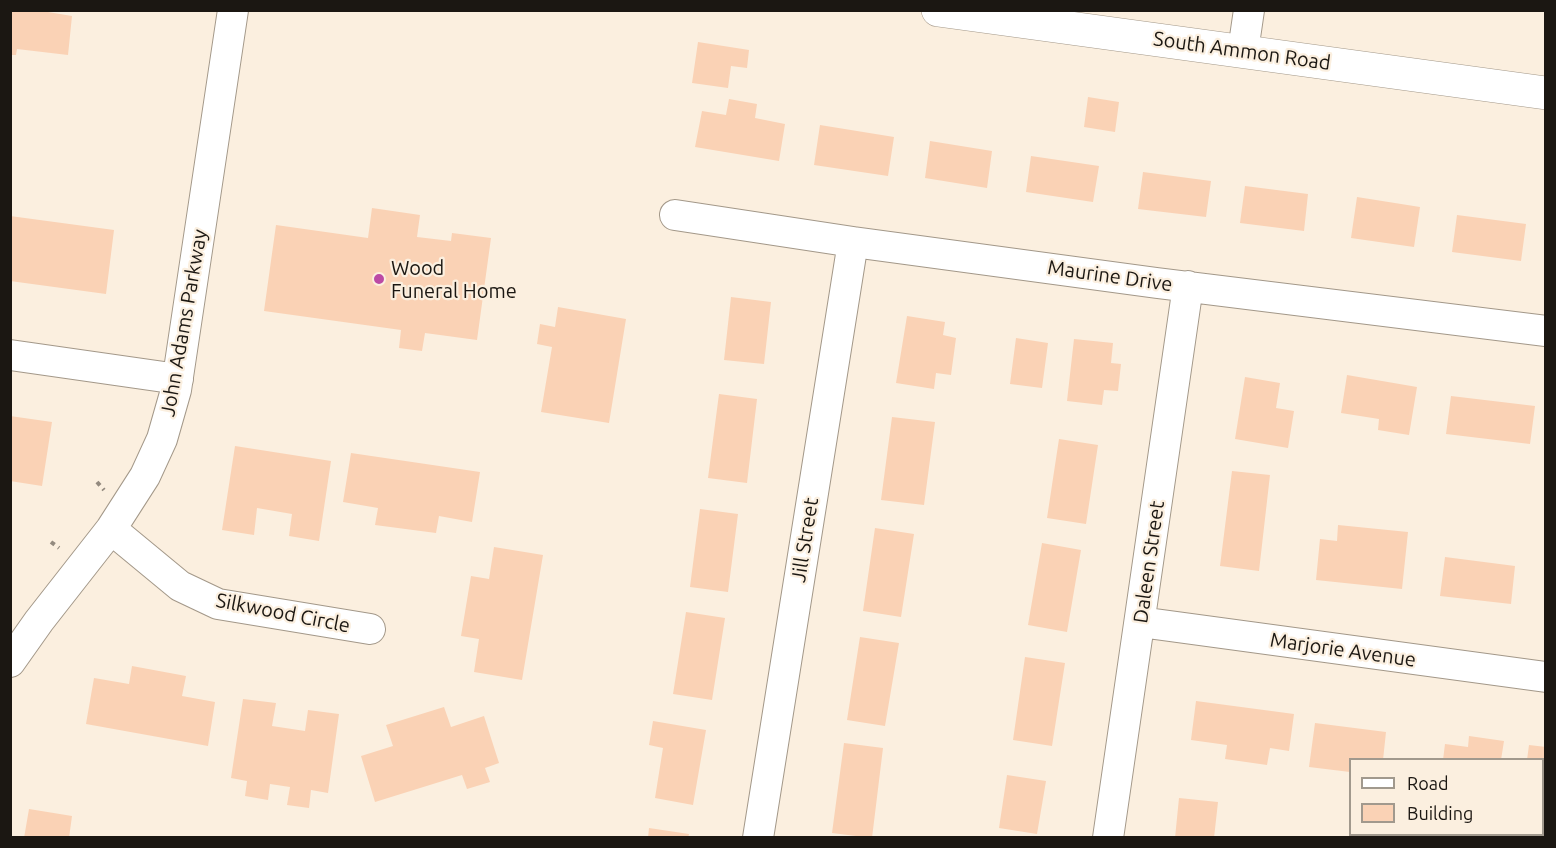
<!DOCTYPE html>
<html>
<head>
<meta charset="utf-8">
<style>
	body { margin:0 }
	#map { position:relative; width:1556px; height:848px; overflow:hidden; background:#fbefdf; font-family:Ubuntu,sans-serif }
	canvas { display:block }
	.frame { position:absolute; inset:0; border:12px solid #1b1712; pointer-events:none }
	.legend { position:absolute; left:1349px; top:758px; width:195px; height:78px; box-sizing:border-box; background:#fbefdf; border:2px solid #a1998d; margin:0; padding:8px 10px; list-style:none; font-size:18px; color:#1b1712 }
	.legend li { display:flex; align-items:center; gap:12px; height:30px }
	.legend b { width:30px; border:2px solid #a1998d }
</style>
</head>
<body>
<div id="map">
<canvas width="1556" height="848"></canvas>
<div class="frame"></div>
<ul class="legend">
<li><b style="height:8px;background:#fff"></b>Road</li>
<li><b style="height:16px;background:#fad2b5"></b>Building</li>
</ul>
</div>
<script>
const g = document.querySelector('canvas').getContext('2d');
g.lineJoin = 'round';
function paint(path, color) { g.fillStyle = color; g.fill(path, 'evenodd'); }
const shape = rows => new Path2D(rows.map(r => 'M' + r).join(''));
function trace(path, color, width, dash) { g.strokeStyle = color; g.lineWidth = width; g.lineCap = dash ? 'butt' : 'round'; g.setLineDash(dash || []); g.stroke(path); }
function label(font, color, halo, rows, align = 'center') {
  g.font = font + ' Ubuntu,sans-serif'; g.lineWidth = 4.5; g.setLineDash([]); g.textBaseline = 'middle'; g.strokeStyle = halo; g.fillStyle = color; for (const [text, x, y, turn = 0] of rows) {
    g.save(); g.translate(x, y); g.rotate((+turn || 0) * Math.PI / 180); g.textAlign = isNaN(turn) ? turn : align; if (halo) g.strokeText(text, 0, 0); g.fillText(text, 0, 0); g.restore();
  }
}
const building = shape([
	[10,10,48,10,48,12,72,16,68,55,17,49,16,55,10,55],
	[698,42,749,50,747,68,731,66,728,88,692,83],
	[1088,97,1119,102,1115,132,1084,127],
	[729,99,757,104,755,118,785,124,779,161,695,147,702,111,726,115],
	[820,125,894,137,888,176,814,165],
	[930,141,992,151,987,188,925,178],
	[1031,156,1099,166,1093,202,1026,192],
	[1143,172,1211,181,1206,217,1138,209],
	[1245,186,1308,194,1304,231,1240,223],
	[1357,197,1420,207,1414,247,1351,238],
	[372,208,420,215,417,237,451,241,452,233,491,238,477,340,425,333,422,351,399,348,401,330,264,311,276,225,368,238],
	[1457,215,1526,224,1521,261,1452,252],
	[10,216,114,230,106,294,10,281],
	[731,297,771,302,764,364,724,360],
	[558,307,626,319,609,423,541,412,552,347,537,344,540,324,555,327],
	[907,316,945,322,943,335,956,338,951,375,936,373,934,389,896,383],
	[1016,338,1048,343,1042,388,1010,384],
	[1074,339,1113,343,1111,363,1121,364,1118,391,1104,390,1102,405,1067,401],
	[1347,375,1417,387,1409,435,1378,430,1379,419,1341,413],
	[1245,377,1280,383,1276,408,1294,411,1288,448,1235,439],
	[719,394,757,399,747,483,708,478],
	[1451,396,1535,406,1530,444,1446,434],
	[10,416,52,422,42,486,10,481],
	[892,417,935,422,924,505,881,500],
	[1059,439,1098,445,1086,524,1047,518],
	[235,446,331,461,319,541,289,536,292,514,257,508,254,535,222,530],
	[351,453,480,472,472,522,439,516,436,533,375,525,378,508,343,502],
	[1232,471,1270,475,1259,571,1220,566],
	[700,509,738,514,728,592,690,587],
	[1338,525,1408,532,1402,589,1316,580,1320,539,1337,541],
	[875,528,914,534,901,617,863,611],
	[1042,543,1081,550,1067,632,1028,625],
	[494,547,543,555,522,680,474,672,479,639,461,636,471,576,489,579],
	[1445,557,1515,566,1511,604,1440,596],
	[686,612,725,618,712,700,673,694],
	[860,637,899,643,885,726,847,720],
	[1025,657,1065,663,1052,746,1013,740],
	[132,666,186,676,182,696,215,702,208,746,86,724,94,678,129,684],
	[243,699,276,703,272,726,305,731,308,710,339,714,328,793,311,790,309,808,287,805,290,787,270,784,268,800,245,796,247,781,231,778],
	[1196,701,1294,714,1289,751,1270,748,1267,765,1225,759,1227,745,1191,740],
	[444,707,451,727,484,716,499,763,485,768,490,782,467,789,462,775,375,802,361,756,393,746,386,725],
	[653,721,706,730,693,805,655,798,663,748,649,745],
	[1315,723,1386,732,1383,760,1350,760,1350,772,1309,767],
	[1469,736,1504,741,1501,760,1443,760,1445,744,1468,747],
	[844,743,883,748,872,838,832,833],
	[1529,745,1546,747,1546,784,1542,783,1542,760,1527,760],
	[1007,775,1046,781,1037,834,999,828],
	[1179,798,1218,802,1214,838,1175,838],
	[29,809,72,816,69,838,24,838],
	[649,828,689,834,688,838,648,838]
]);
const path = shape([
	[97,482,104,490],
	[51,542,59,548]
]);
const street = shape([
	[1243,51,1249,10],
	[675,215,853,242,1157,283,1546,331],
	[10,355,178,379],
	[111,529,180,586,218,604,370,629],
	[1140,622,1546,677],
	[10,662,39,621,111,529,145,476,162,439,176,390,233,10],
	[758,838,853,242],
	[1108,838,1188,286]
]);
const secondary = shape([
	[938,10,1546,93]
]);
const markers = [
	[379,279,6,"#bc4aa5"]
];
const streetNames = [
	["South Ammon Road",1242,51,8],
	["Maurine Drive",1110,276,8],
	["John Adams Parkway",184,323,-80],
	["Jill Street",805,540,-81],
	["Daleen Street",1149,562,-82],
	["Silkwood Circle",283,613,11],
	["Marjorie Avenue",1343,650,8]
];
const poiNames = [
	["Wood",391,268],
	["Funeral Home",391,291]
];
paint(building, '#fad2b5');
trace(street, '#a39889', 32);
trace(secondary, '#a39889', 34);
trace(path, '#938a7f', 4, [4.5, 4.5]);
trace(street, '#fff', 30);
trace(secondary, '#fff', 33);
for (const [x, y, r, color] of markers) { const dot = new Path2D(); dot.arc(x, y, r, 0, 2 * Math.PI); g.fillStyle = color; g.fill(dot); trace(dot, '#fbefdf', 2); }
label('20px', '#1b1712', '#fbefdf', streetNames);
label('20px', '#1b1712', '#fbefdf', poiNames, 'left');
</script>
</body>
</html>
